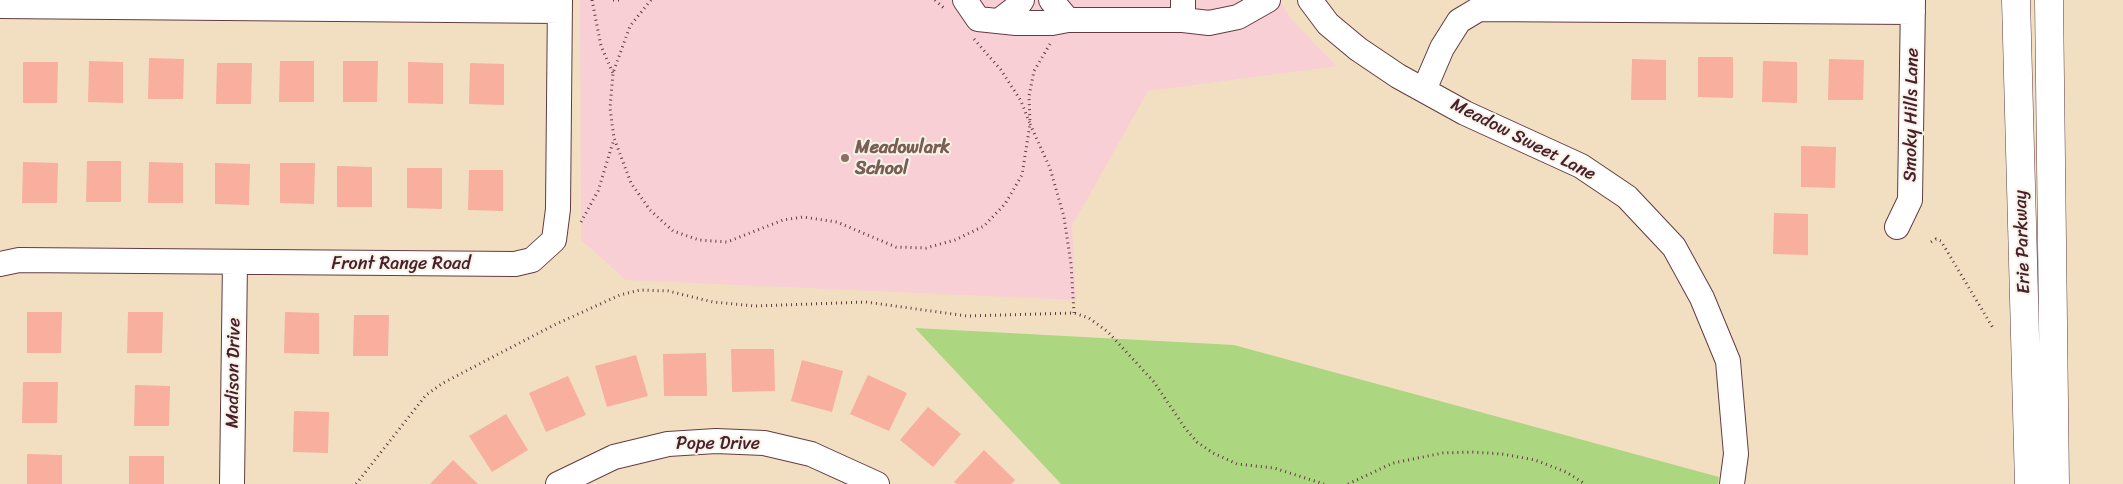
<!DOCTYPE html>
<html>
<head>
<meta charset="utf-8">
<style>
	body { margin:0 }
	canvas { display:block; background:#f2dfc2 }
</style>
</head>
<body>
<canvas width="2123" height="484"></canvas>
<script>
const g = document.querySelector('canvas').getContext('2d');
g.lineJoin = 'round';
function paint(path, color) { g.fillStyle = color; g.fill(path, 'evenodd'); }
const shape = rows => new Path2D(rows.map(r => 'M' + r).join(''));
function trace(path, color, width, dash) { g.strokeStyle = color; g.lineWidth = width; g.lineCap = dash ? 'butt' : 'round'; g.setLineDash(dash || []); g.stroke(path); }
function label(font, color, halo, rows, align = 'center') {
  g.font = font + ' Sriracha,sans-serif'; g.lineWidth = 4; g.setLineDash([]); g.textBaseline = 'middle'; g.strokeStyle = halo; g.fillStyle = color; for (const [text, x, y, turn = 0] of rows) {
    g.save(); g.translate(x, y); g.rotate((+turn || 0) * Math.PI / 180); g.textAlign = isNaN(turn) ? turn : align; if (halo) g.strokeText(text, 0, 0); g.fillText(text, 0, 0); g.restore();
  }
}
const built = shape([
	[580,0,1279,0,1292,20,1337,66,1148,91,1072,226,1076,300,626,280,581,240]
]);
const green = shape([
	[915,328,1234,345,1719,477,1718,484,1061,484]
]);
const building = shape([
	[1698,57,1733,57,1733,98,1698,97],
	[149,58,184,59,183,99,148,99],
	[1632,59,1666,60,1666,100,1631,100],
	[1829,59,1864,60,1863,100,1828,100],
	[89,61,123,62,123,103,88,102],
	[280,61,314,61,314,102,279,102],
	[343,61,378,61,377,102,343,102],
	[1763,61,1797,62,1797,103,1762,102],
	[23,62,58,62,57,103,23,103],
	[408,62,443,63,443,104,408,103],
	[217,63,252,63,251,104,216,104],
	[470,63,504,64,504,105,469,104],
	[1801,146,1836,147,1835,188,1801,187],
	[87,161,121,161,121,202,86,202],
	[23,162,58,163,57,203,22,203],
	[149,162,183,163,183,203,148,203],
	[215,163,250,164,249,205,215,204],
	[280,163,315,163,314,204,280,203],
	[337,166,372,167,372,207,337,207],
	[407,168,442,168,442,209,407,208],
	[469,170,503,170,503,211,468,210],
	[1774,213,1808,214,1808,255,1773,254],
	[27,312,62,312,61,353,27,353],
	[128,312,163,312,162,353,127,353],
	[285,312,319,313,319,354,284,353],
	[354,315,389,315,388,356,353,356],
	[731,349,774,349,775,391,732,392],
	[706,353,707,396,664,396,663,354],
	[636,355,648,396,607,407,595,366],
	[802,360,843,371,832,412,791,401],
	[868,375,907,393,889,431,850,414],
	[568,376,586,415,546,432,529,393],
	[23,382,58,382,57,423,22,423],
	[135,385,170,386,169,426,134,426],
	[928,407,961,434,933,467,900,440],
	[294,411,329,412,328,453,293,452],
	[506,414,528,450,492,472,469,436],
	[984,450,1015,480,1011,484,957,484,954,482],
	[27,454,62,455,62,484,27,484],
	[129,456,164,456,164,484,129,484],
	[453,460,478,484,430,484]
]);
const path = shape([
	[592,0,601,46,613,73],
	[613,0,620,0],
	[651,0,630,26,613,73,610,108,614,138,631,183,650,210,673,231,699,240,727,242,783,220,803,217,837,222,896,247,926,248,955,240,984,226,1005,204,1022,175,1030,124,1021,101,1001,70,974,39],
	[935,0,946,10],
	[1050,44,1034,71,1029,96,1030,124,1050,168,1064,217,1071,264,1074,313],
	[581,222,598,191,614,139],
	[1931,242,1936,239,1941,241,1993,328],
	[356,484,426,395,443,383,554,325,620,295,640,290,668,291,713,302,755,306,866,302,967,316,1074,313,1089,318,1108,332,1154,382,1185,428,1197,442,1213,453,1237,464,1274,468,1324,484],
	[1348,484,1393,463,1443,453,1472,452,1502,454,1535,460,1566,472,1585,484]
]);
const minor = shape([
	[965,0,978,19,1016,23,1052,23,1068,20,1183,20,1209,23,1238,17,1268,0],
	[1051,0,1068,20],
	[1183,0,1183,20],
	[1310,0,1328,24,1358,49,1398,76,1465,113,1581,166,1627,197,1674,247,1702,298,1728,361,1736,454,1732,484],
	[0,6,560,11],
	[1000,20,1017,7,1022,0],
	[1424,90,1442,48,1459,21,1479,9,1913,12],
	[1897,227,1910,200,1913,0],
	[0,264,19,260,515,264,532,260,554,240,558,209,560,0],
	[232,484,235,262],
	[558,484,614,457,668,444,716,441,764,443,811,454,877,484]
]);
const major = shape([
	[2016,0,2029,484],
	[2049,0,2055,484]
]);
const markers = [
	[845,158,5,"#8d6e63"]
];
const streetNames = [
	["Smoky Hills Lane",1912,115,-89],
	["Meadow Sweet Lane",1523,140,27],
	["Erie Parkway",2023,242,-92],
	["Front Range Road",401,264],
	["Madison Drive",234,373,-89],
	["Pope Drive",718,444]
];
const educationNames = [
	["Meadowlark",855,148],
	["School",855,169]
];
paint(built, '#f7cfd5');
paint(green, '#add681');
paint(building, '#f8af9d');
trace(minor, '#633c42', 26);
trace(major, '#633c42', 29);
trace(path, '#633c42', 3, [1, 4]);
trace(minor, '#fff', 24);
trace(major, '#fff', 28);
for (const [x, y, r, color] of markers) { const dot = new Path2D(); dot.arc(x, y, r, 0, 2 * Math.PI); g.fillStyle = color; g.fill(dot); trace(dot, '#f7f3e8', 2); }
label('18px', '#4a1f2b', '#f7f3e8', streetNames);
label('bold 18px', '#785e54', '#f7f3e8', educationNames, 'left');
</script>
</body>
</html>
